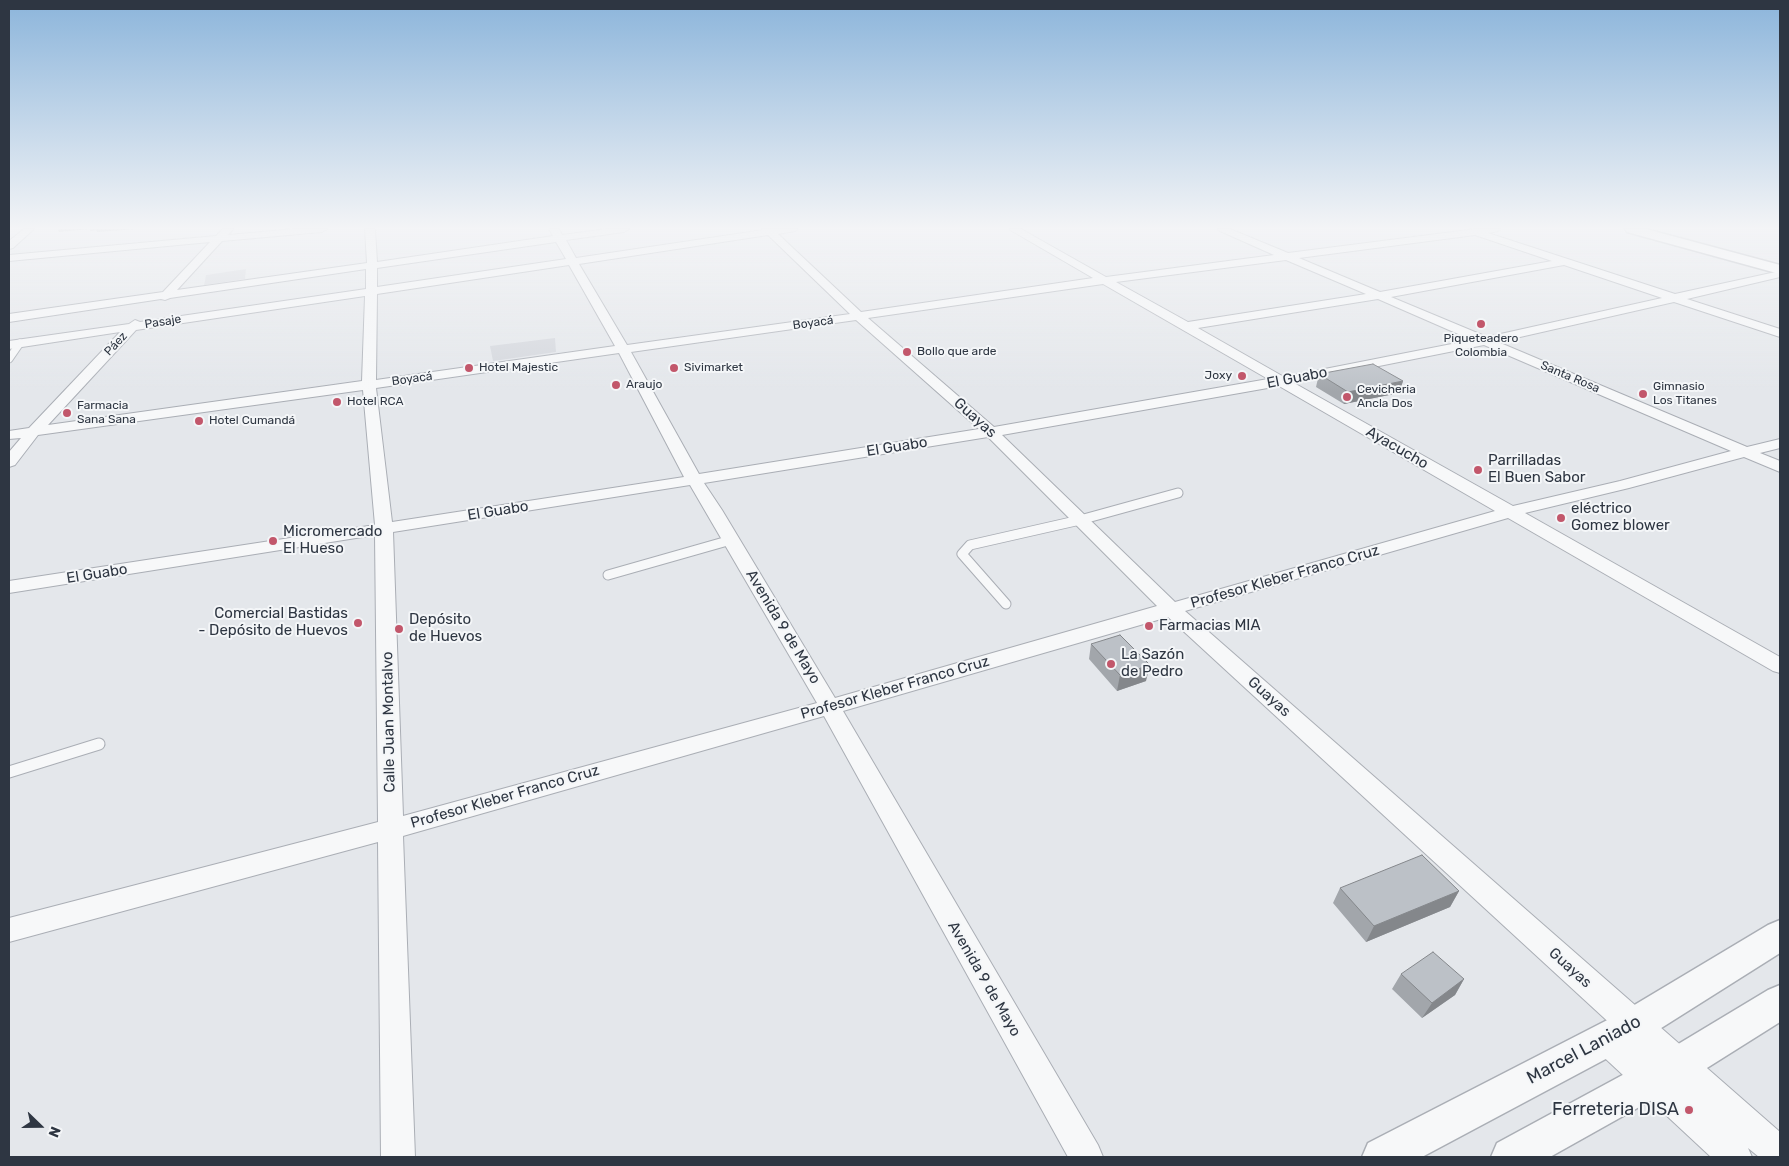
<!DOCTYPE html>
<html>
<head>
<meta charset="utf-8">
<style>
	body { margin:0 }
	#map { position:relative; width:1789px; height:1166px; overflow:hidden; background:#e4e7eb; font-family:Rubik,sans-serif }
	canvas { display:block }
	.frame { position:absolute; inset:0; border:10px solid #2e3642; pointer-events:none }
	.north { position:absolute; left:15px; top:1101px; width:50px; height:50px; -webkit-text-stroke:4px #f4f6f8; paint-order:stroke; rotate:112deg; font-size:14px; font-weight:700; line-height:20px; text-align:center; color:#2e3642 }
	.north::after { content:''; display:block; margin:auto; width:18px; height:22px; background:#2e3642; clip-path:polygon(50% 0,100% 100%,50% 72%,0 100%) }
</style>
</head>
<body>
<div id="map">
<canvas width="1789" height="1166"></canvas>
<div class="frame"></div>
<div class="north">N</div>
</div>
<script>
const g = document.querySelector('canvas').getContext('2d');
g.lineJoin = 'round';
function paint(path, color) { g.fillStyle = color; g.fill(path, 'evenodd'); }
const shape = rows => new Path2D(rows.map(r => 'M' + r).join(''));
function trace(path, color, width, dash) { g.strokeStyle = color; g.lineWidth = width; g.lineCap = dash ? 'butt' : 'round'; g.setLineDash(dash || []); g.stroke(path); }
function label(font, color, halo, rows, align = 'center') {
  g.font = font + ' Rubik,sans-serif'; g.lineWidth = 4; g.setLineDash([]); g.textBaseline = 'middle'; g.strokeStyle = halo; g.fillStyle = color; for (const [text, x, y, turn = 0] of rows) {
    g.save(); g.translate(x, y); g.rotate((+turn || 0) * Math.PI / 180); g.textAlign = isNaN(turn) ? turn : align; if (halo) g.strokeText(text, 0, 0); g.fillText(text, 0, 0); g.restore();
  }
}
const built = shape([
	[246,269,245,279,204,285,206,275],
	[555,338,556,352,493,361,490,346]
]);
const serviceFar2 = shape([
	[9,359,20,343]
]);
const serviceFar1 = shape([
	[608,575,731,540],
	[1006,604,962,554,970,545,1080,520,1178,493]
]);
const service = shape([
	[9,772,99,744]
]);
const minor = shape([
	[24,229,34,229,13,248,9,249,9,241,24,229],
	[223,229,233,229,228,235,295,229,327,229,322,232,222,241,177,290,367,263,365,229,375,229,377,262,553,236,549,229,559,229,562,235,607,229,629,229,624,232,566,240,576,258,763,230,762,229,797,229,795,231,778,234,861,312,1093,278,1012,231,1010,229,1021,229,1106,277,1274,255,1220,231,1218,229,1230,229,1288,253,1476,229,1500,229,1498,231,1488,233,1675,294,1780,271,1780,277,1687,299,1780,329,1780,337,1674,302,1498,342,1747,447,1780,439,1780,448,1760,453,1780,461,1780,472,1744,457,1629,488,1525,513,1780,657,1780,673,1773,671,1508,518,1185,611,1780,1132,1780,1157,1759,1157,1748,1148,1752,1157,1711,1157,1595,1049,1591,1039,1595,1029,1606,1024,1615,1028,1168,617,843,711,1098,1145,1103,1157,1068,1157,824,716,403,836,415,1157,381,1157,378,842,9,942,9,918,378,822,375,535,9,593,9,581,375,525,363,390,38,435,15,465,9,467,9,452,21,438,9,439,9,431,29,428,120,332,9,349,9,341,129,324,135,320,140,322,366,289,366,269,170,298,165,300,161,299,9,322,9,314,163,292,210,242,9,261,9,255,216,236,223,229],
	[768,235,850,314,627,345,579,264,768,235],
	[1475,235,1552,261,1380,292,1299,258,1475,235],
	[556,242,566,259,377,287,377,268,556,242],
	[1286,260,1366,294,1188,322,1116,282,1286,260],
	[569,265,615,346,376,380,377,294,569,265],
	[1564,265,1662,298,1487,337,1391,297,1564,265],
	[1103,284,1268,379,994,427,868,318,1103,284],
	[365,296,362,381,48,425,136,330,365,296],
	[1378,299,1472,340,1284,377,1198,328,1378,299],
	[856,320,979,429,699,474,631,352,856,320],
	[1484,345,1731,451,1620,481,1513,506,1294,383,1484,345],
	[619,353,684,477,392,522,376,388,619,353],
	[1279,386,1495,511,1175,602,1002,435,1279,386],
	[988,437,1157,606,835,698,722,510,704,483,988,437],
	[690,485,817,703,403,816,393,532,690,485]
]);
const tertiary = shape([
	[1780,920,1780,953,1647,1037,1422,1157,1362,1157,1368,1143,1621,1013,1768,925,1780,920],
	[1780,985,1780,1022,1691,1078,1550,1157,1491,1157,1497,1143,1665,1052,1768,990,1780,985]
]);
const secondary = shape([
	[1625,229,1646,229,1780,265,1780,274,1627,232,1625,229]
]);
const wall = shape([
	[1319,374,1403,381,1399,393,1344,404,1316,387],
	[1091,644,1146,681,1117,691,1089,659],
	[1340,888,1459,891,1450,907,1366,942,1333,903],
	[1401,974,1464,979,1455,995,1422,1018,1392,989]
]);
const shadedWall = shape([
	[58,229,89,229,59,232],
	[89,229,136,229,97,232,96,230,91,231],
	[1403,381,1399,393,1344,404,1348,392],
	[1150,665,1146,681,1117,691,1120,675],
	[1459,891,1450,907,1366,942,1374,926],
	[1464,979,1455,995,1422,1018,1432,1003]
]);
const building = shape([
	[1373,364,1403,381,1348,392,1319,374,1373,364],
	[1120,635,1150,665,1120,675,1091,644,1120,635],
	[1422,855,1459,891,1374,926,1340,888,1422,855],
	[1433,952,1464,979,1432,1003,1401,974,1433,952]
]);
const markers = [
	[1481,324,5,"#c2576b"],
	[907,352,5,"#c2576b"],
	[469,368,5,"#c2576b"],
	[674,368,5,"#c2576b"],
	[1242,376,5,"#c2576b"],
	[616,385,5,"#c2576b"],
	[1643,394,5,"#c2576b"],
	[1347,397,5,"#c2576b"],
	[337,402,5,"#c2576b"],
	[67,413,5,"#c2576b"],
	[199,421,5,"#c2576b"],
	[1478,470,5,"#c2576b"],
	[1561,518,5,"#c2576b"],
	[273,541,5,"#c2576b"],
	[358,623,5,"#c2576b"],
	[1149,626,5,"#c2576b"],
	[399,629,5,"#c2576b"],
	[1111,664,5,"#c2576b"],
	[1689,1110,5,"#c2576b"]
];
const farStreetnames = [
	["Pasaje",163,322,-9],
	["Boyacá",813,323,-8],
	["Páez",116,344,-47],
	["Santa Rosa",1570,377,23],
	["Boyacá",412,379,-8]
];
const farPoinames = [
	["Piqueteadero",1481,339,"center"],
	["Colombia",1481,353,"center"],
	["Bollo que arde",917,352],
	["Hotel Majestic",479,368],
	["Sivimarket",684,368],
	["Joxy",1232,376,"right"],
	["Araujo",626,385],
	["Gimnasio",1653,387],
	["Los Titanes",1653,401],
	["Cevicheria",1357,390],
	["Ancla Dos",1357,404],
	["Hotel RCA",347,402],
	["Farmacia",77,406],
	["Sana Sana",77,420],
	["Hotel Cumandá",209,421]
];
const streetNames = [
	["El Guabo",1297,378,-11],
	["Guayas",975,418,42],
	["El Guabo",897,447,-9],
	["Ayacucho",1397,448,30],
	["El Guabo",498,511,-9],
	["El Guabo",97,574,-9],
	["Profesor Kleber Franco Cruz",1285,577,-16],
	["Avenida 9 de Mayo",783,627,59],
	["Profesor Kleber Franco Cruz",895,688,-16],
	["Guayas",1269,697,42],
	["Calle Juan Montalvo",389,722,-91],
	["Profesor Kleber Franco Cruz",505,797,-16],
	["Guayas",1570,968,42],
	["Avenida 9 de Mayo",984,979,60]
];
const poiNames = [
	["Parrilladas",1488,461],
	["El Buen Sabor",1488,478],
	["eléctrico",1571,509],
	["Gomez blower",1571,526],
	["Micromercado",283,532],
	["El Hueso",283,549],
	["Comercial Bastidas",348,614,"right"],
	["- Depósito de Huevos",348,631,"right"],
	["Depósito",409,620],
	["de Huevos",409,637],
	["Farmacias MIA",1159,626],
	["La Sazón",1121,655],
	["de Pedro",1121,672]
];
const nearStreetnames = [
	["Marcel Laniado",1584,1050,-28]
];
const nearPoinames = [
	["Ferreteria DISA",1679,1110]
];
paint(built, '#d3d6dc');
trace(serviceFar2, '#aaaeb5', 9);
trace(serviceFar1, '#aaaeb5', 11);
trace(service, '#aaaeb5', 13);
trace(minor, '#aaaeb5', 2);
trace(tertiary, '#aaaeb5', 3);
trace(secondary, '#aaaeb5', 3);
trace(serviceFar2, '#f7f8f9', 7);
trace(serviceFar1, '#f7f8f9', 9);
trace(service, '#f7f8f9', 11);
paint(minor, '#f7f8f9');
paint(tertiary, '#f7f8f9');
paint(secondary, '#fff');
paint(wall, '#a2a6ab');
paint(shadedWall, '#84878b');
paint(building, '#bcc1c7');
trace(building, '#84878b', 1);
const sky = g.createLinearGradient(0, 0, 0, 392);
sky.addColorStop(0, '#8cb5db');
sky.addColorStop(0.58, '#f3f4f6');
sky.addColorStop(1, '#f3f4f600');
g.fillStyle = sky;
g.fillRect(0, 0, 1789, 392);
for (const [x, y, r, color] of markers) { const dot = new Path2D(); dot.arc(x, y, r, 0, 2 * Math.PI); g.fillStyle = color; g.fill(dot); trace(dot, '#f4f6f8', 2); }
label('12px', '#2e3642', '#f4f6f8', farStreetnames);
label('12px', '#2e3642', '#f4f6f8', farPoinames, 'left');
label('15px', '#2e3642', '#f4f6f8', streetNames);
label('15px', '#2e3642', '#f4f6f8', poiNames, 'left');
label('18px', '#2e3642', '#f4f6f8', nearStreetnames);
label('18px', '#2e3642', '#f4f6f8', nearPoinames, 'right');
</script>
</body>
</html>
